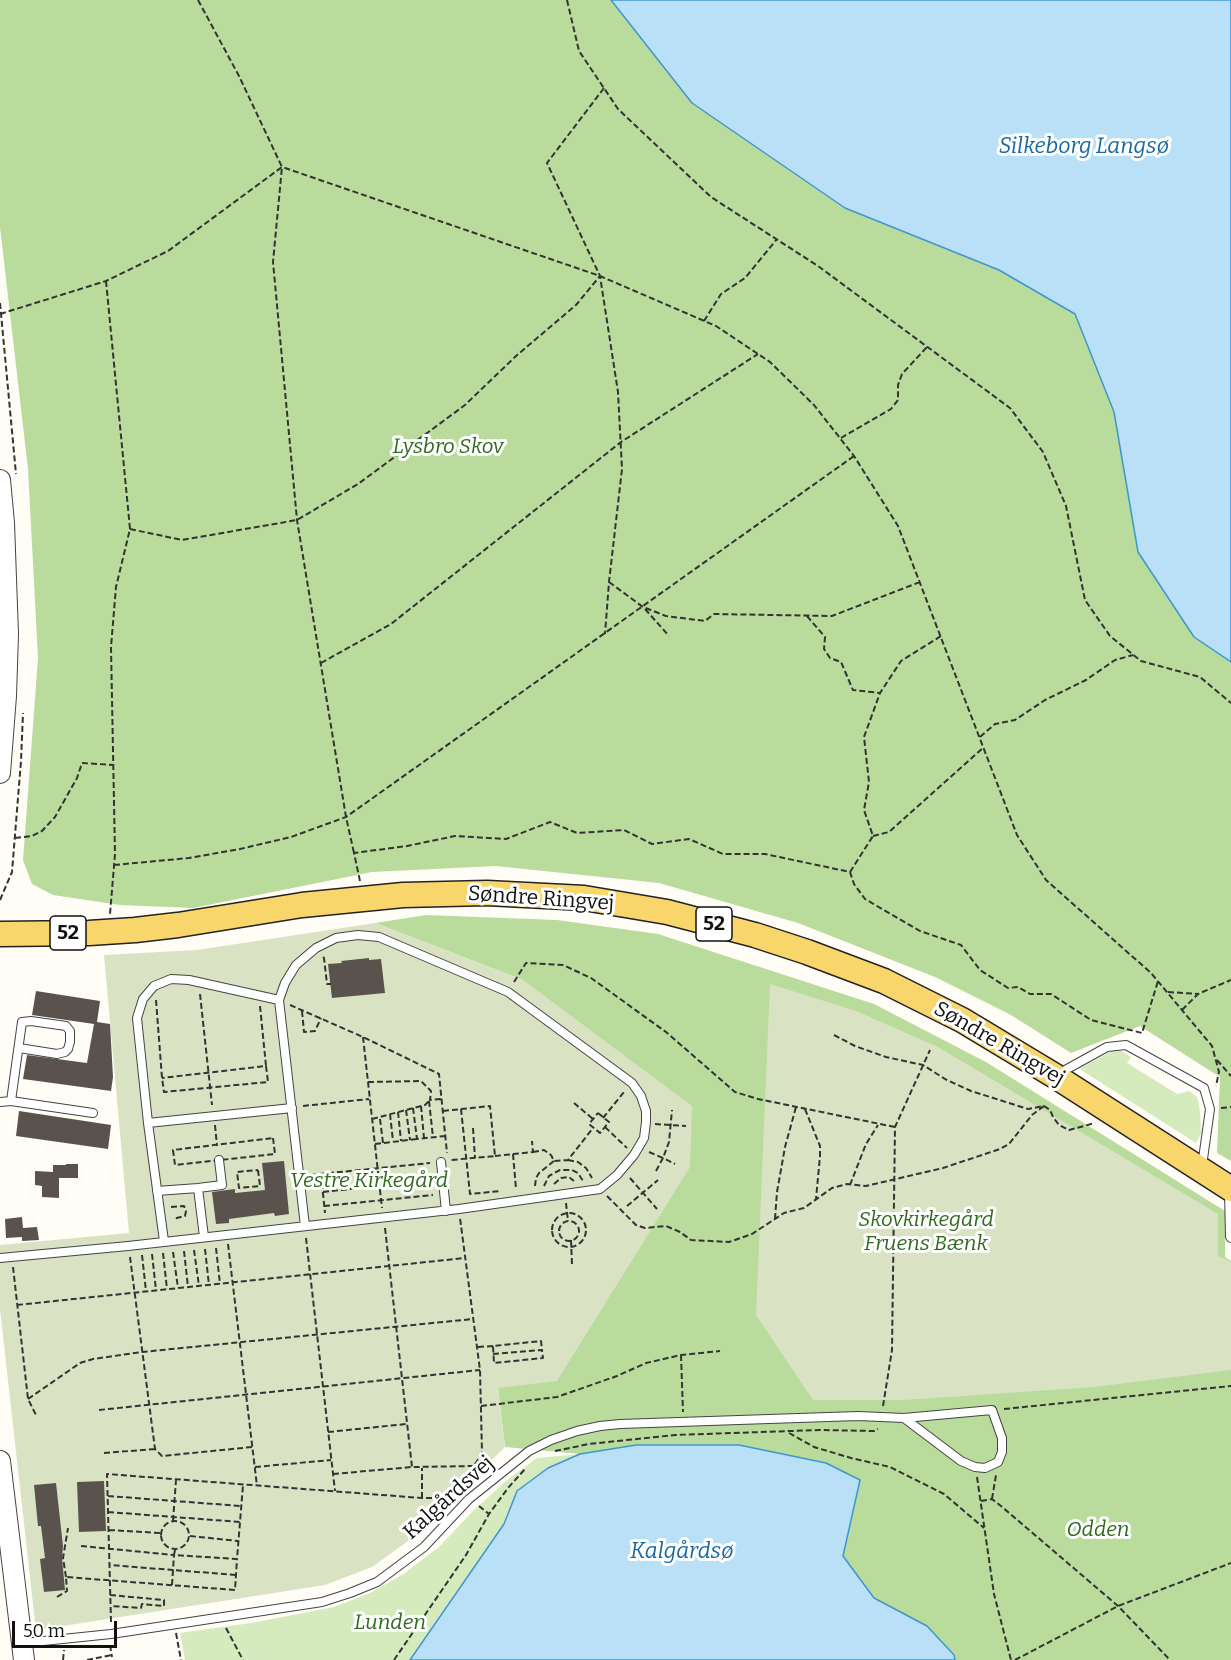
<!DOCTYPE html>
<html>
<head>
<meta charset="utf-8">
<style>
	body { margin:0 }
	#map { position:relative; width:1231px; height:1660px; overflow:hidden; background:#fffdf5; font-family:Bitter,serif }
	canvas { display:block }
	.scale { position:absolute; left:12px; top:1621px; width:105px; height:27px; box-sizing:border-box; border:3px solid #111; border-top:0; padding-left:8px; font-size:18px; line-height:21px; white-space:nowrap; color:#111; -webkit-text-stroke:4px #fff; paint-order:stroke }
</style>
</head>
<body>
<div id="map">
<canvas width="1231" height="1660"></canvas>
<div class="scale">50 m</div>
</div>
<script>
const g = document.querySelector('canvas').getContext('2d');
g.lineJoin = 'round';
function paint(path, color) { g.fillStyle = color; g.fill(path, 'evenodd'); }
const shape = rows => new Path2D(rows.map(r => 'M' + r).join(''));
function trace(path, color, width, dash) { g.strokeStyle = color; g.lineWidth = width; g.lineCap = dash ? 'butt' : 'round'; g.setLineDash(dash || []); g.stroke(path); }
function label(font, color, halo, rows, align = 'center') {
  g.font = font + ' Bitter,serif'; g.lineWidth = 6; g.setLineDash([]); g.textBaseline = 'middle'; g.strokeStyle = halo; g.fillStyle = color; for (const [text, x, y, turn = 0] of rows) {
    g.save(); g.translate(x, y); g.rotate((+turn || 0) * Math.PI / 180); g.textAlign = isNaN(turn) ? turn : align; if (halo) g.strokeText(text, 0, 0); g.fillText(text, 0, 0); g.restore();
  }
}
const green = shape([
	[1112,1051,1121,1051,1131,1057,1127,1063,1177,1094,1189,1091,1197,1097,1200,1111,1201,1133,1196,1143,1081,1070,1082,1067],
	[580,1454,548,1468,517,1491,504,1524,410,1660,185,1660,180,1633,251,1623,334,1607,370,1593,402,1575,439,1547,472,1512,507,1480,537,1458]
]);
const forest = shape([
	[0,0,611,0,692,103,845,208,999,270,1075,314,1114,412,1138,552,1194,637,1231,662,1231,1161,1217,1153,1220,1077,1140,1026,1071,1053,1011,1015,935,977,798,923,659,883,496,866,372,872,193,908,120,905,53,895,32,884,23,860,38,658,28,469,0,227],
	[426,915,557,920,658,934,874,1004,986,1062,1225,1211,1225,1257,1231,1261,1231,1660,955,1660,954,1655,927,1626,874,1598,843,1556,860,1481,636,1445,580,1454,505,1447,498,1388,523,980,375,923]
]);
const cemetery = shape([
	[375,923,523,980,692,1106,690,1167,557,1381,498,1388,505,1447,415,1536,372,1567,325,1585,44,1629,35,1622,0,1309,0,1245,129,1233,104,955,197,950],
	[770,984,856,1011,938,1047,1218,1214,1218,1256,1231,1262,1231,1370,1094,1387,904,1400,813,1400,756,1315]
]);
const water = shape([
	[611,0,1231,0,1231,662,1194,637,1138,552,1114,412,1075,314,999,270,845,208,692,103,611,0],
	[636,1445,739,1445,826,1463,860,1480,843,1556,874,1598,927,1626,954,1655,955,1660,410,1660,504,1524,517,1491,548,1468,580,1454,636,1445]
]);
const building = shape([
	[369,958,369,960,381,959,385,993,332,998,328,964,342,963,341,961],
	[36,991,100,1001,97,1022,110,1024,113,1077,111,1091,23,1079,27,1055,87,1063,94,1024,32,1015],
	[19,1111,111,1125,108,1149,16,1136],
	[284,1161,289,1214,275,1216,274,1213,229,1219,229,1223,216,1224,212,1192,235,1189,235,1193,265,1190,262,1163],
	[66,1164,78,1164,78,1178,59,1178,59,1198,42,1197,42,1186,35,1185,35,1171,53,1172,53,1165,66,1165],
	[22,1217,23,1228,37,1227,39,1240,22,1241,22,1237,6,1238,5,1219],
	[104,1481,106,1531,79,1532,77,1482],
	[56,1483,63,1546,62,1558,65,1590,44,1592,40,1559,45,1558,41,1526,38,1526,34,1485]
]);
const path = shape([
	[198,0,239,76,282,167,273,262,297,520,346,817,354,853],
	[567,0,579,51,618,109,711,197,818,266,1010,408,1043,452,1066,506,1085,600,1110,636,1141,661,1200,677,1231,703],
	[604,88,547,163,600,276,618,392,622,469,609,582,605,634],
	[106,281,130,529,116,587,111,647,115,854,110,914],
	[0,303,16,474],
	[0,314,106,281,168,251,282,167,600,276,716,326,770,362,814,405,854,456,898,526,1017,835,1046,880,1151,973,1212,1046,1219,1072,1216,1086],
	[704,321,721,294,745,278,777,239],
	[841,438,891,409,898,400,898,385,902,374,927,347],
	[130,529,182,540,297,520,358,484,465,405,516,356,576,305,600,276],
	[609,582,643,607,666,616,705,621,714,614,832,616,920,582],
	[645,609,669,636],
	[807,616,825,637,824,649,830,658,841,662,853,690,880,693],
	[321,663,391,624,621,442,758,354],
	[980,737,995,724,1015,720,1045,700,1086,680,1115,660,1133,655],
	[873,836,889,832,984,747],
	[15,838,32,836,42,831,55,817,77,778,82,763,114,765],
	[114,865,189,858,240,849,291,837,346,817,854,456],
	[850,872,873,836,864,810,869,782,864,737,880,693,901,661,941,636],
	[360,881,354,853,407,846,455,836,506,839,550,822,577,833,624,830,652,844,689,839,723,854,765,854,850,872,854,884,865,899,920,931,961,945,980,970,1008,988,1018,987,1030,994,1051,994,1091,1020,1142,1033,1158,981],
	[0,900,12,872,21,761,23,713],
	[323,957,324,958,327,984,331,984],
	[514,982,526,963,563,965,591,978,666,1032,735,1092,758,1099,895,1127],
	[1168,992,1198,994],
	[200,994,212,1105],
	[156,1000,162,1078,164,1092,268,1082,266,1066,162,1078],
	[290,1005,363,1037,439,1074,447,1153],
	[260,1006,266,1066],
	[1182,1010,1198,994,1231,980],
	[302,1011,304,1032,315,1031,321,1018],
	[834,1035,855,1046,886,1057,923,1065,945,1079,971,1091,1028,1109,1044,1106,1050,1110,1053,1117,1059,1125,1069,1130,1095,1123],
	[363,1037,382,1208],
	[1217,1060,1231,1076],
	[368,1082,421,1081,431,1091,430,1100,442,1099],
	[429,1101,433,1137],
	[574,1103,593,1119],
	[303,1106,369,1099],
	[421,1106,424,1138],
	[413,1108,417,1139,445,1136],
	[1221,1108,1231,1107],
	[461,1109,470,1194,501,1191],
	[805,1109,820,1146,820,1156,816,1199],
	[406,1110,410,1140],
	[443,1111,490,1106,495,1156,451,1160],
	[398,1112,401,1141],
	[598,1113,609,1122,600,1133,589,1124,598,1113],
	[390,1114,393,1141],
	[603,1118,624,1092],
	[372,1119,425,1105,430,1100],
	[380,1119,383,1143],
	[655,1124,686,1126],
	[215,1125,217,1146],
	[605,1127,627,1148],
	[473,1128,475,1158],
	[273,1138,275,1154,175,1165,173,1150,273,1138],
	[375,1144,417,1139],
	[533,1152,544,1150,551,1155,554,1161,568,1160,593,1128],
	[649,1152,663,1158,669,1142,672,1110],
	[513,1154,516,1189],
	[495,1156,533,1152,532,1141],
	[568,1160,578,1162,586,1168,592,1178],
	[258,1170,260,1186,239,1188,237,1172,258,1170],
	[656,1171,663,1158,675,1164],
	[321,1174,325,1213],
	[310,1175,430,1163],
	[630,1178,657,1209],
	[554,1184,561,1178,569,1177,574,1181],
	[850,1185,866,1144,878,1125],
	[535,1186,536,1178,539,1173,554,1161],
	[544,1186,549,1176,560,1170,572,1170,578,1173,583,1181],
	[323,1192,433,1180],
	[607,1196,636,1225,645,1228,666,1226,680,1232,691,1240,729,1242,752,1234,784,1213,804,1208,832,1188,847,1184,866,1186,943,1168,1000,1149,1009,1144,1032,1115,1044,1106],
	[566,1203,568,1221],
	[324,1206,433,1195],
	[627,1206,658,1180],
	[171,1207,184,1206,186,1211,185,1216,173,1219],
	'552 1230a17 17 0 1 1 34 0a17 17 0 1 1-34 0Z',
	[775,1219,777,1192,785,1147,796,1107],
	'559 1231a10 10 0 1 1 20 0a10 10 0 1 1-20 0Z',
	[385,1228,412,1467],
	[306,1238,335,1491],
	[571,1240,572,1264],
	[228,1244,257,1486],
	[216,1248,220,1284],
	[205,1249,209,1285],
	[194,1250,199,1286],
	[184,1251,188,1287],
	[173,1252,178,1288],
	[163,1253,167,1289],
	[152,1254,156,1290],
	[142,1255,146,1291],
	[130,1257,155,1449,162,1456,252,1447],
	[13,1267,28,1399,37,1417],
	[17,1305,465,1258],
	[478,1347,493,1346],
	[493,1354,542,1350,543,1358,494,1363,493,1346,541,1341,542,1350],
	[681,1355,683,1412],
	[28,1399,80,1363,93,1359,142,1352,473,1319],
	[481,1406,557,1397,617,1376,646,1363,681,1355,720,1351],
	[883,1406,892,1350,895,1127,930,1050],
	[1004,1409,1231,1386],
	[99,1410,480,1370],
	[328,1432,406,1424],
	[789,1433,814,1447,851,1458,890,1467,944,1494,984,1528],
	[555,1451,589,1444,675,1435,819,1430,874,1431,878,1429],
	[104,1453,155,1449],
	[255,1467,331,1460],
	[333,1474,412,1467,474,1466],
	[977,1477,994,1594,1011,1660],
	[108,1496,241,1506],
	[422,1498,422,1468],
	[992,1499,996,1475],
	[981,1501,992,1499,1001,1506,1118,1606,1170,1660],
	[479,1506,489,1514],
	[108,1512,240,1522],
	'161 1535a14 14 0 1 1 28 0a14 14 0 1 1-28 0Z',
	[173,1521,176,1480],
	[109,1530,160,1533],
	[190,1536,238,1541],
	[81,1546,174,1555,173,1570,109,1565],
	[175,1550,174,1555,237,1559,243,1485],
	[66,1577,63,1558,68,1528],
	[172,1585,173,1570,236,1575],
	[110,1595,164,1600,164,1606,142,1604,141,1608,111,1606],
	[57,1597,67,1591,66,1577,235,1590,237,1559],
	[111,1622,107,1474,422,1498,442,1498,474,1466,482,1453,480,1370,460,1218],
	[226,1628,243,1660],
	[176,1633,181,1660],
	[110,1645,112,1657],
	[63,1660,64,1650],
	[87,1660,112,1655],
	[394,1660,466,1555,489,1514,508,1488,525,1469],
	[1015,1660,1118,1606,1231,1563]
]);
const service = shape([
	[19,1048,57,1054,65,1052,68,1049,70,1042,70,1031,66,1026,31,1021,22,1022,11,1101,93,1113],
	[1058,1074,1107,1047,1126,1045,1204,1088,1210,1109,1202,1166],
	[0,1102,11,1101],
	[148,1123,292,1108],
	[441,1162,446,1211],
	[157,1191,198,1188],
	[1229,1192,1230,1237,1231,1238],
	[204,1237,198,1188,222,1185,219,1160],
	[164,1241,148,1123,137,1018,143,999,154,986,171,979,189,980,279,1000],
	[0,1258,128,1246,459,1209,600,1189,617,1175,634,1155,644,1138,646,1122,646,1111,641,1096,632,1083,508,992,379,937,358,935,336,938,316,948,296,965,285,983,279,1000,305,1226],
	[24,1643,111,1634,322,1602,350,1593,377,1582,424,1547,469,1499,529,1451,551,1440,577,1431,600,1426,620,1424,858,1416,904,1418,992,1410,1002,1438,1002,1452,998,1462,985,1468,975,1467,961,1461,904,1418]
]);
const tertiary = shape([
	[0,480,4,523,8,634,6,696,0,773],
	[0,1461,24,1660]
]);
const primary = shape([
	[0,934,89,933,135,930,178,925,302,905,403,895,487,893,584,898,667,912,755,935,807,952,884,981,962,1020,1055,1076,1231,1189]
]);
const shields = [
	[714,924,36],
	[68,933,36]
];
const shieldNames = [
	["52",714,924],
	["52",68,933]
];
const parkNames = [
	["Lysbro Skov",448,447],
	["Vestre Kirkegård",369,1181],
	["Skovkirkegård",926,1220],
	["Fruens Bænk",926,1244],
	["Odden",1098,1530],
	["Lunden",390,1623]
];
const streetNames = [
	["Søndre Ringvej",541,899,4],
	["Søndre Ringvej",999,1044,30],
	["Kalgårdsvej",449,1498,-42]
];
const waterNames = [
	["Silkeborg Langsø",1084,147],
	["Kalgårdsø",682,1552]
];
paint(green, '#d5ebbd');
paint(forest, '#b9dc9c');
paint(cemetery, '#d9e3c4');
paint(water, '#b9e0f7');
trace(water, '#3f96cf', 1.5);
paint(building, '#5a524d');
trace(service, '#444', 10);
trace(tertiary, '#444', 22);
trace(primary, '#222', 27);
trace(path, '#333', 2, [6, 3]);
trace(service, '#fff', 8);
trace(tertiary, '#fff', 20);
trace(primary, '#f9d66b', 24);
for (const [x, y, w] of shields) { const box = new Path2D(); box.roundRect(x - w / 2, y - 17, w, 34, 4.5); g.fillStyle = '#fff'; g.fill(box); trace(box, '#111', 1.5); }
label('bold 20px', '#111', null, shieldNames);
label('italic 21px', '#2f6b1f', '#fff', parkNames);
label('21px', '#111', '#fff', streetNames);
label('italic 22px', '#1768a6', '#fff', waterNames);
</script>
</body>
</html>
